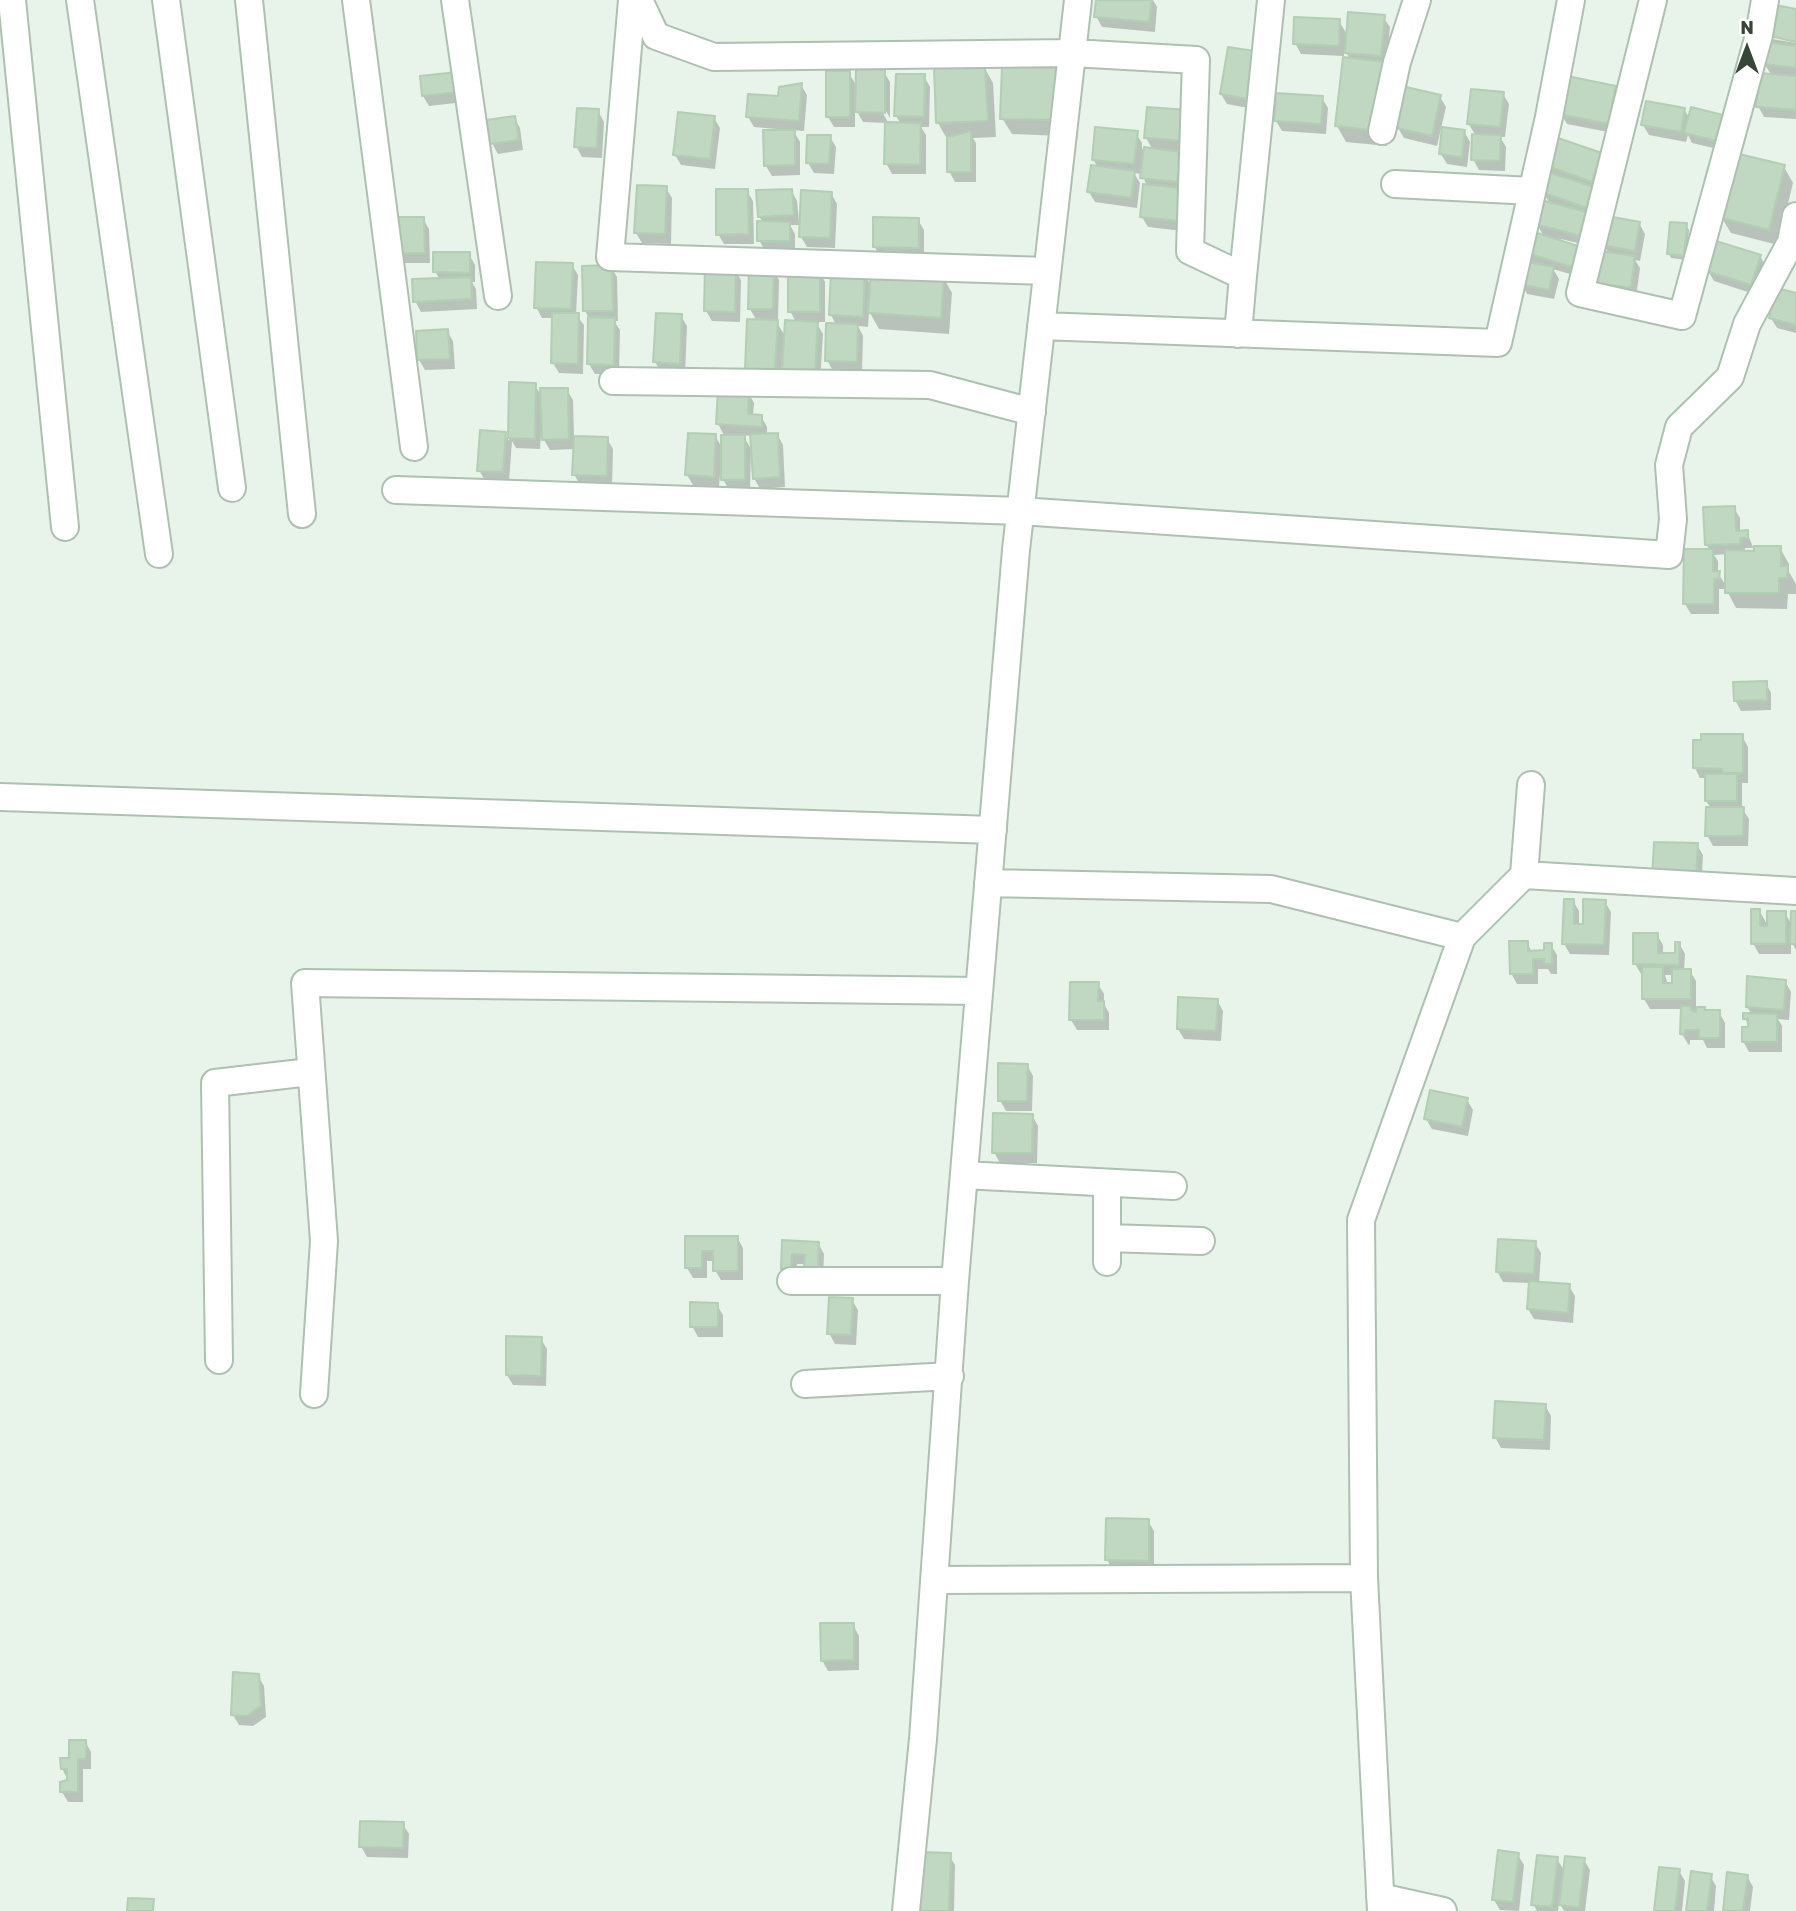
<!DOCTYPE html>
<html>
<head>
<meta charset="utf-8">
<style>
	body { margin:0 }
	#map { position:relative; width:1796px; height:1911px; overflow:hidden; background:#e8f3e9; font-family:Rubik,sans-serif }
	canvas { display:block }
	.north { position:absolute; left:1712px; top:14px; width:70px; height:70px; -webkit-text-stroke:5px #fff; paint-order:stroke; rotate:0deg; font-size:19px; font-weight:700; line-height:28px; text-align:center; color:#374637 }
	.north::after { content:''; display:block; margin:auto; width:24px; height:32px; background:#374637; clip-path:polygon(50% 0,100% 100%,50% 72%,0 100%) }
</style>
</head>
<body>
<div id="map">
<canvas width="1796" height="1911"></canvas>
<div class="north">N</div>
</div>
<script>
const g = document.querySelector('canvas').getContext('2d');
g.lineJoin = 'round';
function paint(path, color) { g.fillStyle = color; g.fill(path, 'evenodd'); }
const shape = rows => new Path2D(rows.map(r => 'M' + r).join(''));
function trace(path, color, width, dash) { g.strokeStyle = color; g.lineWidth = width; g.lineCap = dash ? 'butt' : 'round'; g.setLineDash(dash || []); g.stroke(path); }
const shadow = shape([
	[1098,0,1153,0,1157,7,1155,32,1102,27,1096,16],
	[1796,11,1796,40,1772,35,1772,39,1796,43,1796,119,1764,117,1758,106,1772,76,1764,63,1773,45,1767,35],
	[1383,17,1390,27,1386,65,1395,79,1387,146,1346,142,1337,126,1350,59,1344,49,1344,56,1301,54,1295,43,1339,21,1348,36],
	[1229,49,1258,110,1227,104,1221,94],
	[984,67,993,83,996,137,973,138,976,143,976,182,955,182,949,171,947,139,938,123,935,70],
	[1055,69,1064,85,1063,136,1012,134,1002,118],
	[884,72,890,82,890,118,882,104,879,106,889,124,901,124,896,116,924,76,930,87,929,127,921,127,926,135,926,174,892,174,886,163,887,123,863,122,855,108,855,127,834,127,828,117,849,73,858,89],
	[456,74,464,102,429,106,423,96,421,78],
	[801,85,807,95,804,131,793,130,800,142,800,175,772,176,766,166,777,129,754,127,748,117],
	[1615,88,1621,98,1613,133,1567,124,1561,114],
	[1503,94,1509,104,1505,137,1500,137,1506,147,1505,171,1479,170,1473,159,1476,136,1468,123],
	[1440,97,1446,107,1437,146,1404,138,1398,128],
	[1322,98,1328,108,1326,134,1282,131,1276,121],
	[1684,110,1690,118,1726,117,1726,151,1692,143,1688,135,1686,142,1649,135,1643,125],
	[598,111,604,122,602,158,582,157,576,146],
	[1187,111,1191,151,1178,150,1186,164,1183,231,1148,227,1142,217,1147,186,1142,174,1134,173,1140,183,1137,208,1095,202,1089,192,1098,168,1093,159,1136,133,1142,143,1142,149,1153,150,1146,138],
	[514,118,520,128,523,150,498,154,492,143],
	[714,118,720,128,715,169,681,165,675,155],
	[1464,131,1470,142,1467,167,1447,164,1441,154],
	[830,137,836,147,834,174,814,173,808,163],
	[1601,155,1586,245,1561,239,1560,242,1577,247,1583,257,1577,276,1553,269,1559,279,1554,299,1527,294,1521,283,1523,251,1544,237,1537,224,1550,204,1543,192,1552,175,1547,165],
	[1784,167,1793,183,1778,245,1731,233,1721,217],
	[666,188,672,198,671,244,642,243,636,233],
	[791,190,797,201,799,222,831,193,837,204,835,248,807,247,801,237,801,225,790,225,795,234,795,251,765,251,759,240,763,223,759,216],
	[747,191,753,201,754,244,724,244,718,234],
	[423,219,429,229,430,263,403,263,397,253],
	[918,220,924,230,924,258,880,257,875,247],
	[1639,223,1645,234,1640,261,1635,260,1640,268,1636,297,1604,293,1598,283,1609,254,1604,245],
	[1686,225,1689,230,1686,260,1671,258,1669,254],
	[469,254,475,265,475,282,472,282,476,289,477,309,421,312,415,301,440,280,435,271],
	[1760,256,1766,267,1757,295,1714,281,1708,271],
	[572,265,578,275,576,315,584,325,583,374,559,373,553,363,554,318,542,318,536,307],
	[611,267,617,277,618,321,614,321,620,330,619,374,595,374,589,364,589,318,585,311],
	[735,270,741,280,740,322,712,321,706,311],
	[773,270,779,280,778,319,775,319,786,338,796,322,790,311,819,271,825,282,825,322,816,322,823,334,820,383,790,381,781,366,781,380,752,379,746,368,757,321,750,309],
	[864,274,872,287,943,277,952,293,949,334,879,329,869,311,868,327,858,326,863,336,862,372,833,371,827,360,836,325,831,315],
	[1796,295,1796,333,1777,328,1771,318],
	[681,316,687,326,685,374,661,372,655,362],
	[447,331,453,341,455,369,425,370,419,360],
	[511,384,535,385,542,397,567,390,573,400,574,437,607,439,613,449,612,486,580,485,574,474,575,449,550,450,541,435,540,449,516,448,512,441,509,482,485,481,479,470,505,434,509,441],
	[748,392,754,403,753,416,761,416,767,427,767,435,777,434,783,445,785,487,760,489,754,478,752,436,743,435,751,449,750,490,729,490,720,474,719,487,693,485,687,475,715,436,723,449,725,437,718,424],
	[1734,508,1740,518,1740,532,1747,532,1753,547,1780,548,1789,564,1789,572,1796,584,1796,594,1788,594,1787,609,1736,608,1726,589,1719,589,1719,614,1691,614,1685,604,1710,551,1706,544],
	[1745,548,1756,548,1756,553,1745,552],
	[1727,554,1726,586,1718,573,1718,561,1714,555],
	[1766,683,1771,693,1771,710,1741,711,1735,700],
	[1742,736,1748,747,1748,783,1742,783,1742,808,1749,819,1748,846,1713,846,1707,835,1711,808,1706,801,1706,778,1700,778,1695,768],
	[1697,845,1703,855,1701,892,1660,890],
	[1573,901,1579,911,1579,926,1584,926,1605,902,1611,912,1609,955,1570,954,1564,944],
	[1759,910,1768,926,1785,913,1792,925,1796,913,1796,950,1791,941,1791,954,1759,954,1753,943],
	[1657,935,1663,945,1663,955,1676,955,1679,943,1685,954,1684,971,1690,971,1696,981,1696,1009,1719,1012,1725,1023,1725,1048,1707,1048,1703,1040,1690,1040,1690,1045,1688,1044,1682,1034,1682,1009,1650,1009,1644,999,1644,974,1641,974,1635,964],
	[1665,975,1674,975,1674,985,1668,985],
	[1527,943,1532,952,1545,952,1551,945,1557,955,1557,974,1551,974,1548,969,1538,969,1538,984,1517,984,1511,973],
	[1785,981,1791,992,1789,1020,1778,1019,1782,1026,1782,1052,1749,1052,1743,1041,1749,1027,1745,1018,1752,1015,1747,1007],
	[1098,984,1104,994,1104,1004,1109,1013,1109,1030,1077,1030,1071,1020],
	[1217,1000,1223,1011,1221,1041,1184,1039,1178,1029],
	[1027,1065,1033,1076,1032,1111,1006,1111,1000,1100],
	[1467,1100,1473,1110,1468,1136,1432,1129,1426,1119],
	[1032,1115,1038,1126,1037,1163,1000,1163,994,1152],
	[687,1237,737,1237,743,1248,743,1280,721,1280,715,1270,715,1261,707,1261,707,1278,693,1278,687,1268],
	[784,1242,818,1243,824,1254,823,1281,806,1264,797,1264,796,1279,789,1279,783,1269],
	[1535,1243,1541,1253,1539,1284,1569,1286,1575,1296,1573,1323,1534,1319,1528,1309,1531,1283,1503,1282,1497,1271],
	[852,1300,858,1310,856,1345,835,1344,829,1333],
	[717,1305,723,1315,723,1337,698,1337,692,1326],
	[541,1339,547,1349,546,1386,513,1385,507,1375],
	[1545,1405,1551,1416,1550,1450,1501,1448,1495,1437],
	[1148,1521,1154,1531,1154,1571,1113,1570,1107,1560],
	[853,1625,859,1636,859,1670,828,1671,822,1660],
	[258,1676,264,1686,266,1717,253,1726,239,1725,233,1715],
	[85,1741,91,1752,91,1769,83,1769,83,1802,68,1802,62,1792,68,1781,62,1768],
	[403,1824,409,1834,408,1858,367,1857,361,1846],
	[949,1855,955,1865,954,1911,920,1911],
	[1518,1855,1524,1865,1519,1911,1500,1910,1494,1900],
	[1557,1859,1565,1872,1584,1860,1590,1870,1585,1911,1564,1911,1559,1902,1558,1911,1537,1911,1533,1904],
	[1679,1871,1685,1881,1682,1911,1656,1911],
	[1710,1876,1716,1886,1714,1911,1688,1911],
	[1747,1876,1753,1887,1750,1911,1724,1911]
]);
const building = shape([
	[1096,0,1152,0,1149,22,1094,17,1096,0],
	[1771,4,1796,9,1796,42,1765,35,1771,4],
	[1348,12,1385,15,1381,56,1345,53,1348,12],
	[1294,17,1340,19,1339,46,1293,44,1294,17],
	[1765,42,1796,46,1796,68,1763,64,1765,42],
	[1228,47,1261,52,1253,100,1220,94,1228,47],
	[1343,57,1386,62,1379,131,1335,126,1343,57],
	[985,65,988,121,936,123,934,68,985,65],
	[1002,66,1056,68,1054,120,1000,119,1002,66],
	[856,69,885,70,885,113,855,112,856,69],
	[826,71,850,71,850,117,826,117,826,71],
	[457,72,459,92,422,96,420,76,457,72],
	[1759,73,1796,76,1796,110,1756,107,1759,73],
	[896,74,925,74,924,117,894,116,896,74],
	[1567,76,1616,86,1608,124,1559,114,1567,76],
	[802,83,799,121,746,117,748,94,778,96,779,87,802,83],
	[1406,87,1441,95,1432,136,1396,128,1406,87],
	[1471,89,1504,92,1500,127,1467,124,1471,89],
	[1276,93,1323,96,1321,124,1274,121,1276,93],
	[1646,101,1685,108,1681,132,1641,125,1646,101],
	[1147,107,1188,110,1186,141,1144,138,1147,107],
	[1691,107,1727,116,1721,142,1684,133,1691,107],
	[577,108,599,109,597,148,574,147,577,108],
	[678,112,715,116,710,159,673,155,678,112],
	[515,116,519,140,490,144,486,120,515,116],
	[885,122,921,123,920,165,884,164,885,122],
	[1095,127,1138,131,1134,164,1092,160,1095,127],
	[1442,127,1465,130,1462,157,1439,154,1442,127],
	[763,130,795,130,795,165,764,166,763,130],
	[971,131,971,172,947,172,947,137,971,131],
	[1472,134,1501,135,1500,161,1471,160,1472,134],
	[807,135,831,135,829,164,806,163,807,135],
	[1555,137,1602,153,1592,182,1545,165,1555,137],
	[1144,147,1181,152,1177,182,1140,178,1144,147],
	[1735,153,1785,165,1769,230,1719,217,1735,153],
	[1091,165,1135,171,1131,198,1087,192,1091,165],
	[1548,172,1594,187,1587,208,1541,192,1548,172],
	[1143,184,1181,188,1178,221,1140,217,1143,184],
	[637,185,667,186,665,234,634,233,637,185],
	[716,189,748,189,749,234,716,235,716,189],
	[792,189,794,215,758,217,756,190,792,189],
	[801,190,832,192,830,238,799,237,801,190],
	[1541,200,1587,212,1581,236,1535,224,1541,200],
	[1607,216,1640,222,1635,251,1602,245,1607,216],
	[395,217,424,217,425,253,396,253,395,217],
	[873,217,919,218,919,248,873,247,873,217],
	[757,221,790,222,790,241,757,241,757,221],
	[1670,222,1687,223,1684,256,1667,254,1670,222],
	[1528,230,1578,246,1572,267,1521,251,1528,230],
	[1716,241,1761,255,1751,285,1706,271,1716,241],
	[1601,251,1635,256,1631,288,1597,283,1601,251],
	[433,252,470,252,470,273,433,272,433,252],
	[1523,261,1554,267,1549,290,1519,284,1523,261],
	[536,262,573,263,571,309,534,308,536,262],
	[612,265,613,311,583,311,582,266,612,265],
	[705,267,736,268,735,312,704,311,705,267],
	[749,268,774,268,773,309,748,309,749,268],
	[788,269,820,269,820,312,788,312,788,269],
	[831,271,865,272,863,317,829,315,831,271],
	[871,271,944,275,941,318,868,313,871,271],
	[471,277,472,299,413,302,412,279,471,277],
	[1777,288,1796,293,1796,325,1769,318,1777,288],
	[552,313,579,313,578,364,551,363,552,313],
	[656,313,682,314,680,364,653,362,656,313],
	[588,317,615,318,614,365,587,364,588,317],
	[747,319,778,320,775,370,745,369,747,319],
	[785,320,818,322,815,373,782,371,785,320],
	[826,323,858,324,857,362,825,361,826,323],
	[448,329,450,359,417,360,416,331,448,329],
	[509,382,536,383,535,439,508,438,509,382],
	[540,388,568,388,569,439,542,440,540,388],
	[718,389,749,391,748,414,762,415,762,427,716,424,718,389],
	[480,430,506,432,503,472,477,471,480,430],
	[688,433,716,434,714,477,685,475,688,433],
	[778,433,780,477,753,479,750,434,778,433],
	[721,435,745,435,745,480,721,480,721,435],
	[574,436,608,437,607,476,572,475,574,436],
	[1735,506,1736,531,1748,530,1748,538,1740,538,1740,544,1705,545,1703,507,1735,506],
	[1754,546,1781,546,1781,566,1788,566,1787,578,1779,578,1779,593,1725,593,1725,550,1754,551,1754,546],
	[1684,549,1713,549,1713,571,1720,571,1719,579,1714,579,1714,604,1683,604,1684,549],
	[1767,681,1767,700,1734,701,1733,682,1767,681],
	[1701,734,1743,734,1743,773,1723,773,1722,769,1693,768,1693,740,1701,740,1701,734],
	[1705,774,1737,774,1737,801,1705,801,1705,774],
	[1706,807,1744,807,1743,836,1705,836,1706,807],
	[1654,842,1698,843,1696,882,1652,880,1654,842],
	[1564,899,1574,899,1574,924,1583,924,1583,899,1606,900,1604,945,1562,944,1564,899],
	[1751,909,1760,909,1760,926,1767,926,1767,911,1786,911,1786,944,1751,944,1751,909],
	[1791,911,1796,911,1796,944,1790,944,1791,911],
	[1633,933,1658,933,1658,953,1675,953,1675,942,1680,942,1679,965,1633,964,1633,933],
	[1509,941,1528,941,1528,951,1544,950,1544,943,1552,943,1552,964,1544,964,1544,959,1533,959,1533,974,1510,974,1509,941],
	[1642,967,1663,967,1663,983,1672,983,1672,969,1691,969,1691,999,1642,999,1642,967],
	[1747,976,1786,980,1784,1010,1746,1007,1747,976],
	[1070,982,1099,982,1098,1001,1104,1001,1104,1020,1069,1020,1070,982],
	[1178,997,1218,999,1216,1031,1177,1029,1178,997],
	[1681,1006,1691,1006,1691,1010,1696,1012,1697,1007,1705,1007,1705,1010,1720,1010,1720,1038,1699,1038,1699,1030,1685,1030,1685,1035,1680,1034,1681,1006],
	[1743,1013,1777,1014,1777,1042,1742,1042,1742,1027,1748,1027,1748,1019,1743,1019,1743,1013],
	[998,1063,1028,1064,1027,1101,998,1101,998,1063],
	[1430,1090,1468,1098,1462,1127,1424,1119,1430,1090],
	[993,1113,1033,1114,1032,1153,992,1153,993,1113],
	[685,1236,738,1236,738,1271,713,1271,713,1251,702,1251,702,1268,685,1268,685,1236],
	[1498,1239,1536,1241,1534,1274,1496,1272,1498,1239],
	[782,1240,819,1242,818,1271,804,1271,805,1255,792,1254,791,1269,781,1269,782,1240],
	[1529,1281,1570,1284,1568,1313,1527,1309,1529,1281],
	[829,1297,853,1298,851,1335,827,1334,829,1297],
	[690,1302,718,1303,718,1327,690,1327,690,1302],
	[506,1336,542,1337,541,1376,506,1375,506,1336],
	[1495,1401,1546,1404,1544,1440,1493,1438,1495,1401],
	[1106,1518,1149,1519,1149,1561,1105,1560,1106,1518],
	[820,1623,854,1623,854,1660,821,1661,820,1623],
	[233,1672,259,1674,261,1706,247,1716,231,1715,233,1672],
	[69,1740,86,1740,86,1759,78,1759,78,1792,60,1792,60,1782,67,1780,67,1769,61,1769,60,1758,69,1758,69,1740],
	[360,1821,404,1822,403,1848,359,1847,360,1821],
	[1498,1850,1519,1853,1513,1902,1492,1900,1498,1850],
	[920,1852,951,1853,949,1911,918,1911,920,1852],
	[1537,1855,1558,1857,1552,1907,1531,1905,1537,1855],
	[1565,1856,1585,1858,1579,1908,1559,1905,1565,1856],
	[1659,1867,1680,1869,1675,1911,1654,1911,1659,1867],
	[1691,1871,1712,1874,1707,1911,1686,1911,1691,1871],
	[1727,1872,1748,1875,1743,1911,1723,1911,1727,1872],
	[128,1898,154,1899,153,1911,127,1911,128,1898]
]);
const street = shape([
	[12,0,65,527],
	[80,0,159,554],
	[166,0,232,488],
	[249,0,302,514],
	[356,0,414,447],
	[455,0,498,296],
	[632,0,610,257,1047,271],
	[639,0,656,36,714,57,1072,53,1196,60,1190,251,1243,276,1238,334],
	[1653,0,1580,293,1682,316,1759,35,1765,0],
	[1382,131,1397,62,1417,0],
	[1395,184,1532,191],
	[1243,276,1271,0],
	[1041,326,1498,343,1549,117,1571,0],
	[613,381,930,385,1032,412],
	[396,490,1020,511,1669,555,1673,519,1669,465,1679,427,1730,377,1747,324,1791,242,1796,216],
	[0,797,993,830],
	[1524,875,1796,891],
	[988,883,1271,889,1462,937],
	[964,1175,1173,1186],
	[1107,1183,1107,1262],
	[1107,1238,1201,1241],
	[791,1281,955,1281],
	[219,1360,215,1083,310,1072],
	[805,1384,950,1376],
	[314,1394,324,1241,305,983,979,991],
	[1364,1578,1381,1911],
	[935,1580,1364,1578,1361,1220,1462,937,1524,875,1531,785],
	[1380,1897,1443,1911],
	[906,1911,923,1739,955,1281,1016,550,1078,0]
]);
paint(shadow, '#0003');
paint(building, '#c0d7c1');
trace(building, '#b1cfb2', 2);
trace(street, '#adc1b0', 30);
trace(street, '#fff', 26);
</script>
</body>
</html>
